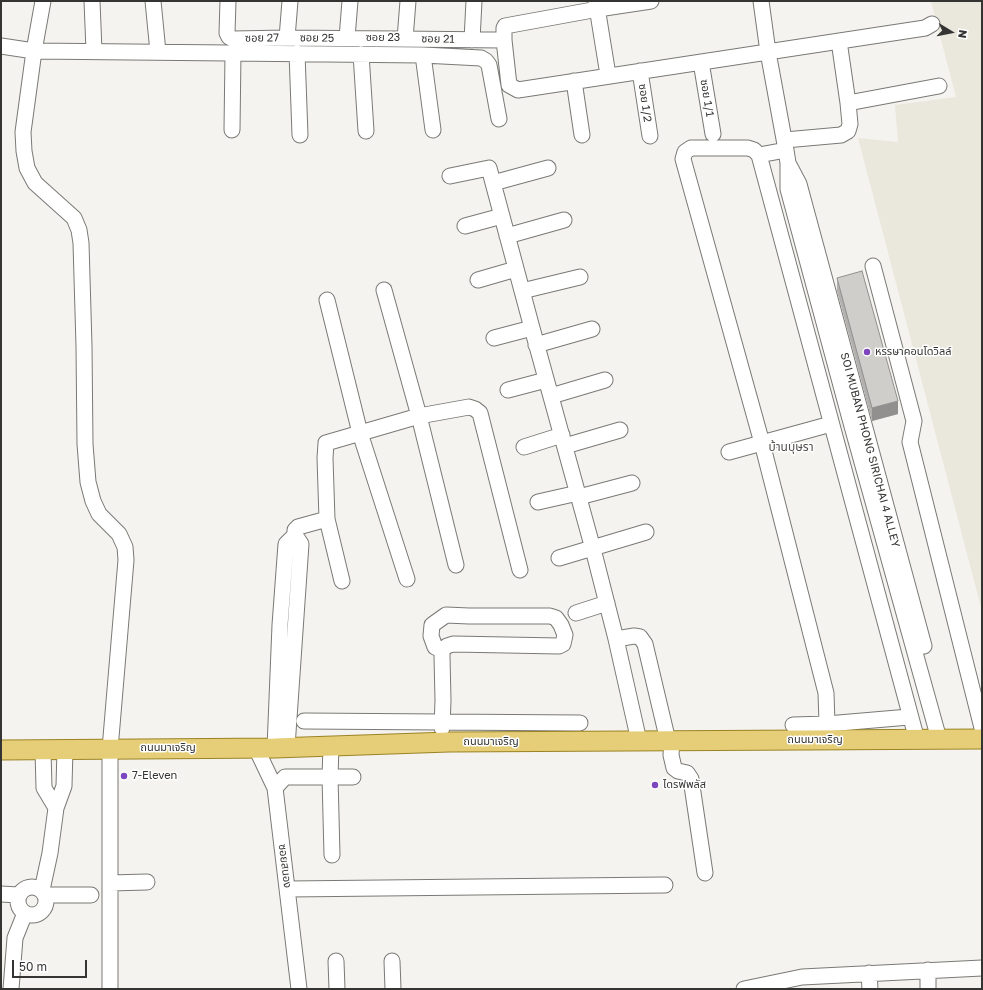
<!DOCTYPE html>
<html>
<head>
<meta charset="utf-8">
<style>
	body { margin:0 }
	#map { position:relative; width:983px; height:990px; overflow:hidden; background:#f4f3ef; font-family:"Golos Text",sans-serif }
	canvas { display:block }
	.frame { position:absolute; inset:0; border:2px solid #343432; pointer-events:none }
	.north { position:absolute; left:931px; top:12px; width:40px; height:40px; -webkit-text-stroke:3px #fff; paint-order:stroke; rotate:100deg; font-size:11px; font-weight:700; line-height:16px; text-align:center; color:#343432 }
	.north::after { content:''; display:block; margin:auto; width:14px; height:18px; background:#343432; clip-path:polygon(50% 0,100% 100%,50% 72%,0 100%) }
	.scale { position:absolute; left:12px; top:960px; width:75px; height:18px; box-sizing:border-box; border:2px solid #343432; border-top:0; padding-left:5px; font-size:12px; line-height:14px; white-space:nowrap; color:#343432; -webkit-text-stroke:3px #fff; paint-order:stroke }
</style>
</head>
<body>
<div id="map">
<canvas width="983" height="990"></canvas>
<div class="frame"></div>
<div class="north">N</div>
<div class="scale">50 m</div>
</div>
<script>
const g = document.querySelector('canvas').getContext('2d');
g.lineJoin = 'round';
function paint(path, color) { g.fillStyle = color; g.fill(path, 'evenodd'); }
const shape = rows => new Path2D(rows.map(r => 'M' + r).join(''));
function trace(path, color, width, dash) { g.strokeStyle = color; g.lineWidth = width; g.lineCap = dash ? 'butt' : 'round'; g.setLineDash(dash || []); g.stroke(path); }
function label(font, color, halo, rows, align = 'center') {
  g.font = font + ' "Golos Text","Noto Sans Thai",sans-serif'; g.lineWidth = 3; g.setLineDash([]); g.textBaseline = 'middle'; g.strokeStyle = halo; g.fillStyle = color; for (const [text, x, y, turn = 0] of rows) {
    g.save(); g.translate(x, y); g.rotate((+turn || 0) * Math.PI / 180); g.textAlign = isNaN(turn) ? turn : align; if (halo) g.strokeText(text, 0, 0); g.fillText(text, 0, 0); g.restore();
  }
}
const built = shape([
	[931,1,982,1,982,611,858,138,898,142,895,105,956,97]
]);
const minor = shape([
	[43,1,34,51,23,132,24,151,27,168,35,183,74,218,79,230,81,243,84,346,85,444,88,482,93,501,99,514,119,534,125,547,126,560,110,749,110,989],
	[92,1,94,51],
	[153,1,158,52],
	[228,1,227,33,229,37,233,39,287,38,504,40],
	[596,1,608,75],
	[651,1,598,9,505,26,504,28,504,40,509,85,518,90,925,28,932,24],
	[761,1,768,52,786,150,788,163,788,189,850,419,939,739],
	[287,38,290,1],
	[347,38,350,1],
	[405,39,408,1],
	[472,40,474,1],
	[1,46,34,51,423,55,481,58,486,61,489,65,499,119],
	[297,53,300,135],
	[361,54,366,131],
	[423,55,433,130],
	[701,62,713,134],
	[640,71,650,136],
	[574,81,582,135],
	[848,103,939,86],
	[232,130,233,53],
	[785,140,841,135,848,131,850,124,848,103,839,41],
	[759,155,786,150],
	[789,165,799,184,924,646],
	[450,176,489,168,532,328,593,549,616,639,639,741],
	[493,183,548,168],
	[465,226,502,216],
	[507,236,564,220],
	[873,266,914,421,910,442,982,728],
	[478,280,516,269],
	[384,290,419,416,456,565],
	[522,291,580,277],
	[327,300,360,433,407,579],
	[494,338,532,328],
	[536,345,592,329],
	[508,390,546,380],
	[551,396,605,380],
	[565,446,620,430],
	[524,447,562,435],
	[729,452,831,424],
	[579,497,632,483],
	[538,502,578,493],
	[559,558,646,532],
	[342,581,327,519,325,458,326,443,419,416,469,407,475,409,480,413,520,570],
	[576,613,607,603],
	[616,639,634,636,640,637,645,644,668,741],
	[304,721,580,723],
	[793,725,827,724,909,717],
	[442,728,443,700,442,656,442,650,447,646,453,644,559,646,563,644,565,635,561,625,556,618,550,616,469,616,446,615,432,625,431,636,435,647,442,650],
	[826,740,827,724,826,693,762,443,683,159,685,152,691,148,748,148,754,150,759,155,917,740],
	[672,741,671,755,674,768,678,771,687,773,691,779,705,873],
	[331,746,330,777,332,855],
	[287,747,301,544,295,535,295,530,298,527,327,519],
	[256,748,275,788,299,989],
	[275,748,280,625,286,544,295,535],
	[43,750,44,788,56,808],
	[275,788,285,777,353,777],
	[110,883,147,882],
	'18 901a14 14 0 1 1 28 0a14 14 0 1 1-28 0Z',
	[288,889,665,885],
	[42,890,50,853,56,808,64,786,65,749],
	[1,894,18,895],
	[45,895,91,895],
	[336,961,337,989],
	[392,961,393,989],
	[928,970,928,989],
	[869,973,870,989],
	[11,989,15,938,25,913],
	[744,989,802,977,982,968]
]);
const major = shape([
	[1,750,275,748,449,742,982,739]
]);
const wall = shape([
	[837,278,898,414,872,421,837,291]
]);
const shadedWall = shape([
	[898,401,898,414,872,421,872,408]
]);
const building = shape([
	[862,271,898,401,872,408,837,278,862,271]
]);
const markers = [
	[867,352,4,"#7e46bc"],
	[124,776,4,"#7e46bc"],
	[655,785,4,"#7e46bc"]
];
const streetNames = [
	["ซอย 27",262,38,-1],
	["ซอย 25",317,38,1],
	["ซอย 23",383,38],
	["ซอย 21",438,39,1],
	["ซอย 1/1",707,98,81],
	["ซอย 1/2",645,103,82],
	["SOI MUBAN PHONG SIRICHAI 4 ALLEY",870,450,75],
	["ถนนมาเจริญ",815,740],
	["ถนนมาเจริญ",491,742],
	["ถนนมาเจริญ",168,748],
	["ซอยสนอง",285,866,83]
];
const poiNames = [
	["หรรษาคอนโดวิลล์",875,352],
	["7-Eleven",132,776],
	["ไดรฟพลัส",663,785]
];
const neighbourhoodNames = [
	["บ้านบุษรา",791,447]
];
paint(built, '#eae7dc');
trace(minor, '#7a7976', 17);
trace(major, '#9b8324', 21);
trace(minor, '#fff', 15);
trace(major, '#e5ce77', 19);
paint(wall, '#b2b1af');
paint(shadedWall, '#91908e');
paint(building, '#cfcecb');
trace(building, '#91908e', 1);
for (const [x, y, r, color] of markers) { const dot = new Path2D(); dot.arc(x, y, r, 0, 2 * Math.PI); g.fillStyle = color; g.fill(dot); trace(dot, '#fff', 1.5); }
label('11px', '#343432', '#fff', streetNames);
label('11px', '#343432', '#fff', poiNames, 'left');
label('12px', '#51504d', '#fff', neighbourhoodNames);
</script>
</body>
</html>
